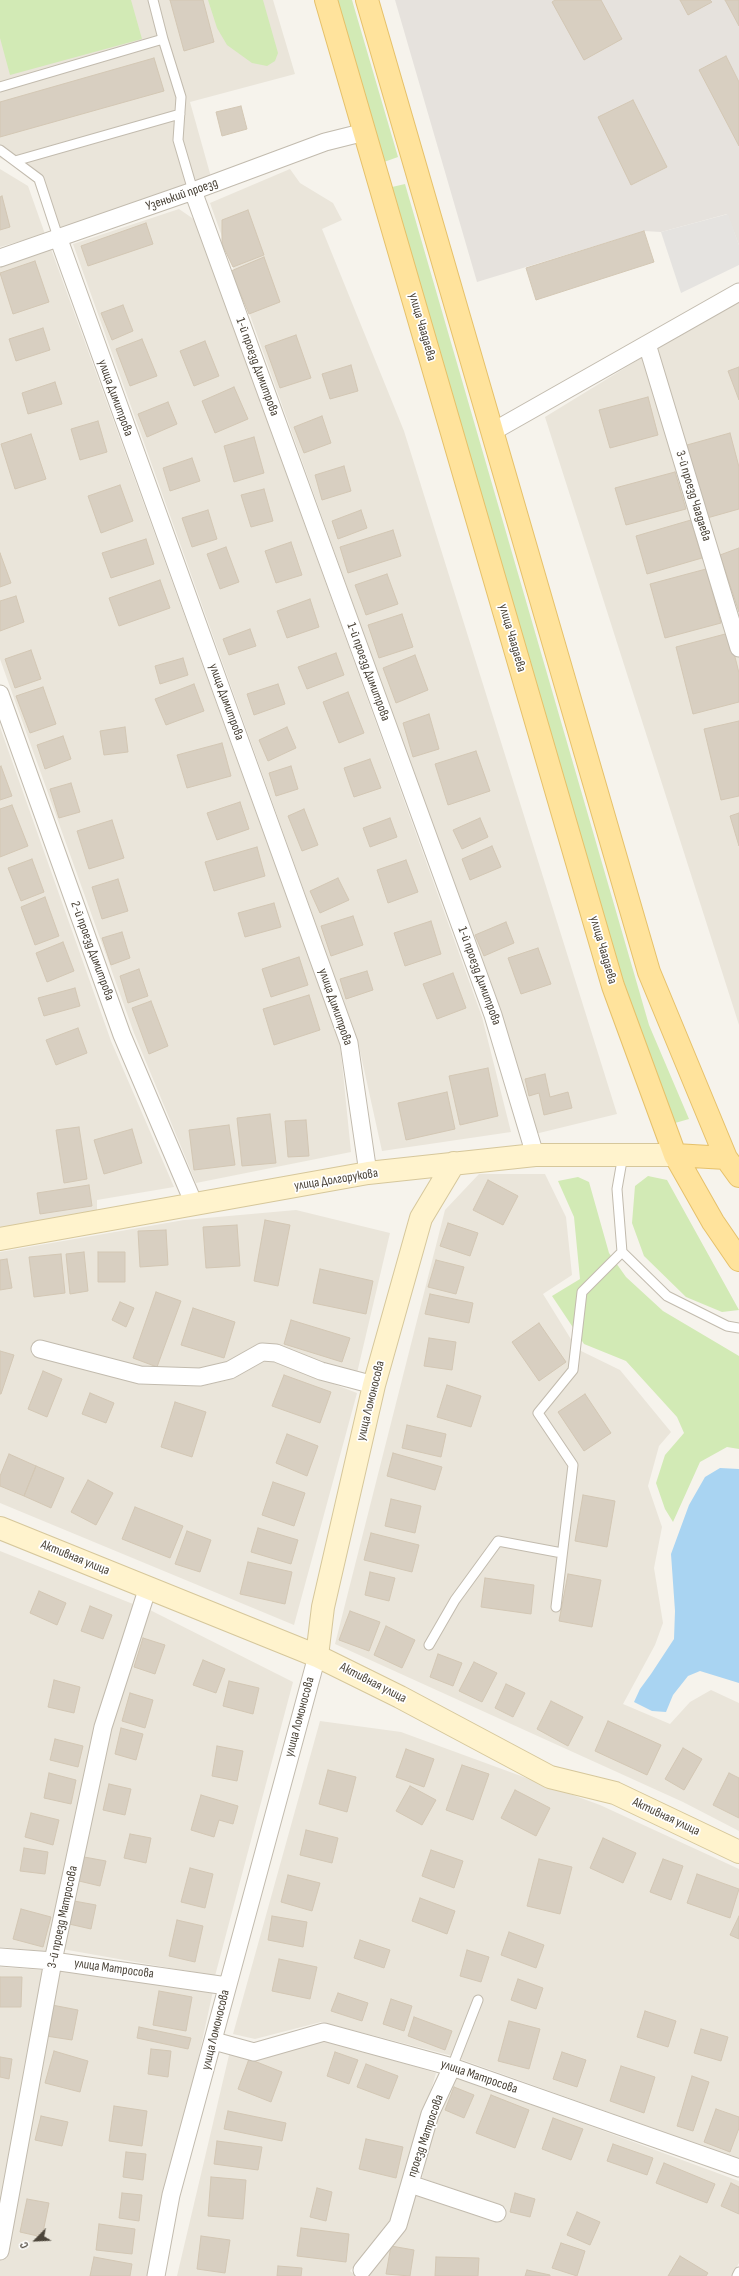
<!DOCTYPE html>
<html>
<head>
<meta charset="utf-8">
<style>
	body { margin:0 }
	#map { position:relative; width:739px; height:2276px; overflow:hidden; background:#f6f3ec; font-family:"Sofia Sans Condensed",sans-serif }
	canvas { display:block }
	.north { position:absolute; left:16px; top:2220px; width:40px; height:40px; -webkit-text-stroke:3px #fff; paint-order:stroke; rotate:246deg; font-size:11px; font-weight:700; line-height:16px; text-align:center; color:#4b4439 }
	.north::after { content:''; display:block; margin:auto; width:14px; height:18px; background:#4b4439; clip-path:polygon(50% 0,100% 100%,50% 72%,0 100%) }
</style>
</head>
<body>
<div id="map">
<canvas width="739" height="2276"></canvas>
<div class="north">С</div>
</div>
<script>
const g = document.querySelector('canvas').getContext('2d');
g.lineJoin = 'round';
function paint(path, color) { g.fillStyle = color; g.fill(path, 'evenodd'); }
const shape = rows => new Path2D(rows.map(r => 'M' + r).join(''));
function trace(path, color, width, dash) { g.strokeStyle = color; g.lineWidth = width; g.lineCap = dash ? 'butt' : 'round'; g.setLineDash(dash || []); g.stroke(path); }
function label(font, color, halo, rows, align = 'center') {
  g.font = font + ' "Sofia Sans Condensed",sans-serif'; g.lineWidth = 3.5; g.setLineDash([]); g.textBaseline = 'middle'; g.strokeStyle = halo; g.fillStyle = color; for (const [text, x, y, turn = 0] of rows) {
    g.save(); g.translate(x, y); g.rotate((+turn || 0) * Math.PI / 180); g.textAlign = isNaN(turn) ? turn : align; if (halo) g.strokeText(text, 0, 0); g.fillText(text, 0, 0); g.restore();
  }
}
const residential = shape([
	[0,0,273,0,295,74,190,102,211,177,52,232,31,174,0,158],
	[0,169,28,186,45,234,0,247],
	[290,169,300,183,333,203,342,220,322,229,404,431,617,1114,535,1134,500,1016,210,203],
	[179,209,195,220,482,1017,511,1132,382,1151,358,1042,73,244],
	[51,249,340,1043,351,1152,196,1183,134,1033,0,659,0,267],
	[739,298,739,1025,545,417],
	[0,727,111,1041,174,1187,97,1200,97,1213,0,1228],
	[479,1174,545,1174,566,1217,572,1275,543,1294,577,1349,620,1370,671,1432,659,1446,648,1486,662,1527,654,1568,663,1623,655,1645,623,1704,670,1724,690,1702,711,1690,739,1703,739,1831,683,1802,335,1644,445,1210],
	[296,1210,390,1233,357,1373,324,1363,277,1345,227,1363,199,1369,143,1371,36,1340,31,1354,139,1384,201,1386,233,1379,265,1361,274,1361,357,1393,294,1625,0,1503,0,1252,184,1220],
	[0,1551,133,1604,96,1725,50,1952,0,1947],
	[148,1609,293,1682,215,1976,62,1949,108,1728],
	[320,1721,401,1732,600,1805,739,1869,739,2159,449,2055,321,2022,255,2039,233,2034],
	[0,1967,44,1970,0,2217],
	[58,1968,213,1991,151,2276,0,2276,0,2256],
	[325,2040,436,2073,392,2224,350,2271,357,2276,177,2276,230,2051],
	[455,2076,739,2181,739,2263,732,2276,366,2276,415,2193,502,2221,506,2208,422,2178,434,2119]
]);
const industrial = shape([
	[395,0,739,0,739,245,727,214,661,232,644,231,477,282]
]);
const green = shape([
	[0,0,131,0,142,39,10,75,0,38],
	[208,0,263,0,278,53,275,61,267,66,252,63,227,45,217,28],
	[337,0,352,0,398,157,384,162],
	[405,184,649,1025,689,1119,675,1123,632,1016,514,612,392,187],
	[648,1176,667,1180,739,1310,722,1312,686,1297,644,1256,632,1223,635,1186],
	[578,1177,589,1182,609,1253,626,1277,663,1311,739,1356,739,1449,727,1447,700,1462,673,1522,665,1509,656,1483,665,1455,684,1433,677,1417,626,1361,584,1344,552,1296,580,1279,574,1217,558,1181]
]);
const parking = shape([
	[728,214,739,245,739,265,681,293,661,232]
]);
const water = shape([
	[720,1468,739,1469,739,1683,700,1671,688,1676,673,1695,666,1712,652,1711,634,1702,640,1689,651,1674,674,1639,675,1611,671,1554,689,1505,705,1477]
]);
const building = shape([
	[170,0,203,0,214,42,184,51,170,0],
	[555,0,601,0,622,39,584,60,552,2,555,0],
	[680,0,710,0,712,2,688,15,680,0],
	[725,0,739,0,739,26,725,0],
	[726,56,739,82,739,146,699,70,726,56],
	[154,58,164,91,0,137,0,102,154,58],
	[633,100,667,167,631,185,598,117,633,100],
	[241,106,247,129,222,136,216,112,241,106],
	[2,196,10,227,0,230,0,197,2,196],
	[248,210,264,255,233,267,222,244,222,220,248,210],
	[146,223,153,244,88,266,81,246,146,223],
	[644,231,654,262,536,300,526,268,644,231],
	[264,257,280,302,249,314,231,271,264,257],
	[35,261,49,302,13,314,0,273,35,261],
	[123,305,133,331,112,340,101,313,123,305],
	[43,328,50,350,16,361,9,339,43,328],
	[296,335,311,378,280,388,265,346,296,335],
	[142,339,157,376,130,386,116,349,142,339],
	[205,341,219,376,194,386,180,351,205,341],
	[351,365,358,391,330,399,322,374,351,365],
	[739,367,739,400,728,371,739,367],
	[55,382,62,404,28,414,22,393,55,382],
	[234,387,248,419,215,433,202,401,234,387],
	[648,397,658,435,610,448,599,410,648,397],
	[168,402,177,424,147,437,138,414,168,402],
	[322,416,331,443,304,453,294,427,322,416],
	[98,421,107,452,80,460,71,429,98,421],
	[730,433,739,467,739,509,707,518,687,445,730,433],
	[31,434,46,479,15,489,1,444,31,434],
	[254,437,264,473,234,482,224,446,254,437],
	[192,458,200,481,170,491,163,468,192,458],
	[344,466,351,491,322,500,315,475,344,466],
	[675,472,686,509,626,525,615,488,675,472],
	[120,485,133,521,101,533,88,496,120,485],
	[264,489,273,521,251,527,241,495,264,489],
	[208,510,217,539,192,547,182,518,208,510],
	[361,510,367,528,338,539,332,521,361,510],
	[691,520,702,558,647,574,636,536,691,520],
	[393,530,401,556,348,573,340,547,393,530],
	[146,539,154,564,111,578,102,553,146,539],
	[291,542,302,575,276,583,265,551,291,542],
	[226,547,239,582,220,589,207,554,226,547],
	[739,548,739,612,720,555,739,548],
	[0,553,11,583,0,587,0,553],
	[706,569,721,623,665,638,650,584,706,569],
	[387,574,398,604,366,615,355,585,387,574],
	[160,580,170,608,119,626,109,598,160,580],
	[16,596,24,622,0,631,0,601,16,596],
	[310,599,319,627,287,638,277,611,310,599],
	[402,614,413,647,379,658,368,625,402,614],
	[250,629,256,646,229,655,223,639,250,629],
	[729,633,739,673,739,702,693,714,676,647,729,633],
	[31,650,41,679,15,688,5,659,31,650],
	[336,653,344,675,307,689,298,667,336,653],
	[415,655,428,690,396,703,383,668,415,655],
	[183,658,188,675,160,684,155,666,183,658],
	[194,684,204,711,166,725,155,699,194,684],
	[278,684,285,704,254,715,247,694,278,684],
	[43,687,56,724,30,733,16,696,43,687],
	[348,692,364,733,339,743,323,702,348,692],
	[429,714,439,749,413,757,403,723,429,714],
	[739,721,739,796,721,800,704,729,739,721],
	[125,727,128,752,104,755,100,731,125,727],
	[287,727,296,748,268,761,259,740,287,727],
	[63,736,71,759,45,769,37,745,63,736],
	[222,743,231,776,187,788,177,755,222,743],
	[476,751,490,791,448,805,435,764,476,751],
	[370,759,381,788,354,797,344,768,370,759],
	[1,766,12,796,0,800,0,767,1,766],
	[291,766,298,789,276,796,269,773,291,766],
	[71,783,80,812,59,818,50,789,71,783],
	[240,802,249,829,217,840,207,813,240,802],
	[12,805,28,846,0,857,0,809,12,805],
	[304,809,318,845,302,851,288,816,304,809],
	[739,813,739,846,730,816,739,813],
	[390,818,397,837,370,847,363,828,390,818],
	[480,818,488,837,462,849,453,830,480,818],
	[112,820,124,858,89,869,77,831,112,820],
	[492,846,501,867,470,880,462,859,492,846],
	[257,847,265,876,214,891,205,862,257,847],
	[32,859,44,892,21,901,8,868,32,859],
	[406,860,418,892,388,903,377,870,406,860],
	[338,878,349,900,320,913,310,891,338,878],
	[118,879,128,911,102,919,92,887,118,879],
	[45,897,59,936,35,945,21,907,45,897],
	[274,903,281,927,245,937,238,913,274,903],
	[353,916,363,945,331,956,321,926,353,916],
	[431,921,441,954,405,966,394,933,431,921],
	[506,922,514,943,484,956,475,935,506,922],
	[122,932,130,958,111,965,102,938,122,932],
	[63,942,74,971,47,982,36,953,63,942],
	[538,948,551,984,521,994,508,958,538,948],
	[299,957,308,985,271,997,262,969,299,957],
	[139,969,148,996,128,1003,120,976,139,969],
	[367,971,373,990,346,999,340,979,367,971],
	[453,973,466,1008,437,1019,423,984,453,973],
	[75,988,80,1006,44,1016,38,998,75,988],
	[309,995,320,1030,274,1045,263,1009,309,995],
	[151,1001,168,1046,149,1054,132,1008,151,1001],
	[78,1028,87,1053,56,1065,46,1040,78,1028],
	[488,1068,498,1116,460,1125,449,1076,488,1068],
	[545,1074,550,1097,568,1092,572,1108,544,1115,539,1093,529,1096,525,1079,545,1074],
	[447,1092,455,1129,406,1140,398,1103,447,1092],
	[270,1114,276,1163,242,1166,237,1118,270,1114],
	[306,1120,309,1156,288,1157,285,1121,306,1120],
	[229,1125,235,1165,194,1170,189,1130,229,1125],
	[79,1127,87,1179,64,1183,56,1130,79,1127],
	[132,1129,142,1163,104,1174,94,1140,132,1129],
	[488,1180,518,1196,503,1225,473,1210,488,1180],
	[89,1185,92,1206,40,1214,37,1193,89,1185],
	[265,1220,290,1225,278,1286,254,1281,265,1220],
	[448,1223,478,1233,470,1256,440,1246,448,1223],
	[237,1225,240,1266,206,1268,203,1227,237,1225],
	[166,1230,168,1265,140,1267,138,1231,166,1230],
	[84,1252,88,1291,70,1294,66,1254,84,1252],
	[98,1252,125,1252,125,1282,98,1282,98,1252],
	[61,1254,65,1293,34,1297,29,1257,61,1254],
	[7,1259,12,1288,0,1290,0,1260,7,1259],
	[436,1260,464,1267,456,1294,428,1287,436,1260],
	[320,1269,373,1281,366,1314,313,1303,320,1269],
	[156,1292,181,1301,157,1367,133,1358,156,1292],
	[430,1294,473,1303,469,1323,425,1314,430,1294],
	[120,1302,134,1308,126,1327,112,1320,120,1302],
	[193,1308,235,1322,224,1358,181,1345,193,1308],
	[291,1320,350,1338,342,1362,284,1344,291,1320],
	[539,1323,566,1362,539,1381,512,1342,539,1323],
	[429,1338,456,1342,452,1370,424,1366,429,1338],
	[0,1351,14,1355,1,1394,0,1394,0,1351],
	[43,1371,62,1379,47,1417,28,1409,43,1371],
	[284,1375,331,1392,320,1423,272,1406,284,1375],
	[447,1385,481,1396,471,1427,437,1417,447,1385],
	[90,1393,114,1403,106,1423,82,1414,90,1393],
	[585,1394,611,1433,584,1451,558,1412,585,1394],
	[175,1402,206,1412,192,1457,161,1447,175,1402],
	[407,1425,446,1434,441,1457,402,1448,407,1425],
	[287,1434,318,1446,307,1476,276,1463,287,1434],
	[393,1453,442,1467,435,1490,387,1476,393,1453],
	[9,1454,36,1466,24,1496,0,1486,0,1476,9,1454],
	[36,1466,64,1478,51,1508,24,1496,36,1466],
	[88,1480,113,1493,96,1525,71,1512,88,1480],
	[273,1482,305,1493,294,1526,262,1515,273,1482],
	[583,1495,615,1501,607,1547,575,1541,583,1495],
	[391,1499,421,1506,415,1533,385,1526,391,1499],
	[135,1507,183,1526,170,1558,122,1539,135,1507],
	[258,1528,298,1540,291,1564,251,1552,258,1528],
	[187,1531,211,1540,200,1572,175,1564,187,1531],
	[371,1533,419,1545,412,1572,364,1560,371,1533],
	[248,1562,292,1572,285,1604,240,1594,248,1562],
	[370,1572,395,1578,389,1601,365,1595,370,1572],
	[568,1574,601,1580,592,1627,559,1621,568,1574],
	[485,1578,534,1585,531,1614,481,1607,485,1578],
	[39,1591,66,1603,57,1625,30,1613,39,1591],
	[90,1606,112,1615,103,1639,81,1631,90,1606],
	[350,1611,380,1622,369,1651,339,1640,350,1611],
	[386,1626,415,1640,402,1668,374,1655,386,1626],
	[143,1638,165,1645,155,1674,134,1667,143,1638],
	[438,1654,462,1663,453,1686,430,1677,438,1654],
	[203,1660,225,1669,216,1693,193,1685,203,1660],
	[474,1662,497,1673,482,1702,459,1691,474,1662],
	[54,1680,80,1687,74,1713,48,1707,54,1680],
	[229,1681,259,1688,253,1714,223,1706,229,1681],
	[506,1684,525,1693,513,1717,495,1708,506,1684],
	[130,1693,153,1700,145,1728,122,1721,130,1693],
	[551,1701,583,1717,568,1746,537,1729,551,1701],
	[608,1721,661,1745,647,1775,595,1751,608,1721],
	[121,1728,143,1734,136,1760,115,1754,121,1728],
	[55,1739,83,1746,78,1767,50,1760,55,1739],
	[217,1746,243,1751,237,1781,212,1776,217,1746],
	[683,1748,702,1759,684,1790,665,1779,683,1748],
	[406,1749,434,1759,424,1787,396,1777,406,1749],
	[462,1765,489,1774,473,1820,446,1810,462,1765],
	[328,1770,356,1777,347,1812,319,1804,328,1770],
	[49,1773,76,1780,71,1804,44,1798,49,1773],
	[729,1773,739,1778,739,1818,713,1805,729,1773],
	[109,1784,131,1789,125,1815,103,1810,109,1784],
	[410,1786,436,1800,422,1825,396,1811,410,1786],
	[515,1790,550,1808,536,1836,501,1818,515,1790],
	[201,1795,238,1806,233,1824,219,1820,214,1837,191,1830,201,1795],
	[31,1813,59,1820,53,1845,25,1837,31,1813],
	[306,1830,338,1838,332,1863,300,1855,306,1830],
	[130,1834,151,1838,146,1863,124,1858,130,1834],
	[603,1838,636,1853,623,1883,590,1868,603,1838],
	[24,1848,48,1852,45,1874,20,1871,24,1848],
	[431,1850,463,1861,454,1888,422,1876,431,1850],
	[84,1857,106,1861,100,1886,79,1881,84,1857],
	[539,1859,572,1867,560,1914,527,1906,539,1859],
	[663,1859,683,1866,671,1900,650,1892,663,1859],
	[190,1868,213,1874,205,1908,181,1902,190,1868],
	[697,1874,739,1889,730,1918,687,1903,697,1874],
	[288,1875,320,1883,312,1911,281,1902,288,1875],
	[420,1898,455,1911,447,1934,412,1921,420,1898],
	[74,1901,96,1905,91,1929,69,1924,74,1901],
	[21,1909,51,1917,43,1947,13,1939,21,1909],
	[272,1916,307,1922,303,1947,268,1940,272,1916],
	[739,1916,739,1939,730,1935,739,1916],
	[177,1920,203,1926,195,1962,169,1956,177,1920],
	[509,1932,544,1945,536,1968,501,1955,509,1932],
	[360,1940,390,1950,384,1968,354,1958,360,1940],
	[467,1950,489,1957,481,1982,460,1976,467,1950],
	[279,1959,317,1967,310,1999,272,1991,279,1959],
	[0,1977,22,1977,21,2007,0,2007,0,1977],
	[518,1979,543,1988,536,2009,511,2000,518,1979],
	[159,1991,192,1997,186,2031,153,2025,159,1991],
	[338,1993,368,2003,362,2021,331,2011,338,1993],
	[391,1999,412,2006,404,2031,383,2024,391,1999],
	[52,2005,78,2010,72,2040,46,2036,52,2005],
	[645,2011,676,2021,668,2047,637,2037,645,2011],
	[414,2017,452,2031,445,2050,408,2036,414,2017],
	[509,2021,540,2029,529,2069,498,2061,509,2021],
	[139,2027,191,2038,188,2049,137,2038,139,2027],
	[701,2029,728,2037,721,2061,694,2053,701,2029],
	[151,2049,171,2051,168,2077,148,2074,151,2049],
	[54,2051,88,2061,80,2092,45,2083,54,2051],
	[335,2052,358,2060,349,2084,327,2076,335,2052],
	[562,2052,586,2060,577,2087,553,2079,562,2052],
	[0,2057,12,2059,9,2079,0,2077,0,2057],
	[249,2059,282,2072,271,2102,238,2089,249,2059],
	[366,2064,398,2076,389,2099,357,2087,366,2064],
	[621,2066,655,2077,644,2113,610,2101,621,2066],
	[692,2076,709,2082,693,2131,677,2126,692,2076],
	[454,2087,474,2095,464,2118,445,2110,454,2087],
	[491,2095,529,2110,515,2148,476,2133,491,2095],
	[114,2106,147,2111,142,2146,109,2141,114,2106],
	[716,2109,739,2117,739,2128,730,2152,704,2142,716,2109],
	[228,2111,286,2123,282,2141,224,2129,228,2111],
	[41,2116,68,2122,62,2146,35,2140,41,2116],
	[553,2118,583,2129,571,2160,542,2149,553,2118],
	[366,2139,403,2147,396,2178,359,2169,366,2139],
	[217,2141,262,2147,258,2170,214,2164,217,2141],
	[613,2144,653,2158,647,2175,607,2161,613,2144],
	[126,2152,146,2154,143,2180,123,2177,126,2152],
	[664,2163,715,2184,707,2203,656,2183,664,2163],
	[211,2177,246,2180,243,2219,208,2216,211,2177],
	[731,2183,739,2187,739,2214,721,2206,731,2183],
	[317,2188,332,2192,326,2221,310,2217,317,2188],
	[122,2193,142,2195,139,2221,119,2218,122,2193],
	[515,2193,535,2199,530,2217,510,2212,515,2193],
	[27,2199,49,2203,42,2237,20,2232,27,2199],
	[577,2212,600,2222,590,2245,567,2235,577,2212],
	[99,2224,135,2229,132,2254,96,2250,99,2224],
	[301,2228,349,2234,346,2262,297,2256,301,2228],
	[201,2236,230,2240,225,2273,197,2269,201,2236],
	[561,2243,585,2251,577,2276,552,2268,561,2243],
	[391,2246,414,2250,410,2276,386,2274,391,2246],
	[680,2256,708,2273,706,2276,668,2276,680,2256],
	[94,2257,132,2264,130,2276,90,2276,94,2257],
	[436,2257,479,2258,478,2276,435,2276,436,2257],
	[278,2266,302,2268,301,2276,277,2276,278,2266],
	[527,2270,550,2275,550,2276,525,2276,527,2270]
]);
const lane = shape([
	[163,39,181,97,178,140,193,191],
	[0,87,163,39,153,0],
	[0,150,39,179,58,237],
	[15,161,180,114],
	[623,1155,617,1189,622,1252,667,1296,727,1326,739,1328],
	[556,1607,573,1465,538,1413,573,1370,582,1292,622,1252],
	[429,1645,455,1600,498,1541,562,1553],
	[452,2067,478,2000],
	[737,2276,739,2272]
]);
const street = shape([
	[193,191,493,1015,535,1155],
	[58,237,349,1043,368,1173],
	[0,258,193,191,325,142,365,132],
	[647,344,739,648],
	[492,432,739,292],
	[0,694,122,1035,194,1204],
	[40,1349,140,1375,200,1377,230,1370,262,1352,276,1353,321,1371,374,1385],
	[0,1957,53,1961,227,1986],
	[214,2041,254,2052,324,2032,452,2067,739,2168],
	[410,2184,497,2213],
	[0,2251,53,1961,103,1727,148,1587],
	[362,2270,398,2225,430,2114,452,2067],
	[156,2276,171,2195,317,1656]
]);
const secondary = shape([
	[0,1239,368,1173,535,1155,675,1155],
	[0,1528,317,1656,400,1697,550,1777,615,1793,739,1852],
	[317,1656,323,1607,374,1385,421,1218,454,1163]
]);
const primary = shape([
	[326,0,613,986,675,1155,713,1222,739,1260],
	[367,0,649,972,726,1158,739,1176],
	[675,1155,726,1158]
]);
const streetNames = [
	["Узенький проезд",182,195,-19],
	["улица Чаадаева",422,327,74],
	["1-й проезд Димитрова",257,367,70],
	["улица Димитрова",115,398,70],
	["3-й проезд Чаадаева",693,496,73],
	["улица Чаадаева",512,638,74],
	["1-й проезд Димитрова",368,672,70],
	["улица Димитрова",226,702,70],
	["улица Чаадаева",603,950,74],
	["2-й проезд Димитрова",92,951,70],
	["1-й проезд Димитрова",479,976,70],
	["улица Димитрова",335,1007,71],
	["улица Долгорукова",336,1180,-9],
	["улица Ломоносова",371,1401,-76],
	["Активная улица",75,1558,22],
	["Активная улица",373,1683,27],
	["улица Ломоносова",300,1717,-75],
	["Активная улица",666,1817,25],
	["3-й проезд Матросова",63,1917,-78],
	["улица Матросова",114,1969,8],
	["улица Ломоносова",216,2030,-76],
	["улица Матросова",479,2077,19],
	["проезд Матросова",426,2136,-71]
];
paint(residential, '#eae5da');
paint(industrial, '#e6e2dd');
paint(green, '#d2eab5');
paint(parking, '#e5e3e0');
paint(water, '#a9d4f2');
paint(building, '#d8cfc1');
trace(building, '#d3c7b4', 1);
trace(lane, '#c2bbae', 11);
trace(street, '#c2bbae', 19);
trace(secondary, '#d6c79b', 24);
trace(primary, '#e6c16a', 24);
trace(lane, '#fff', 9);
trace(street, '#fff', 17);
trace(secondary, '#fff3cd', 22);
trace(primary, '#ffe39c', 22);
label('13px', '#4b4439', '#fff', streetNames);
</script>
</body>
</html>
